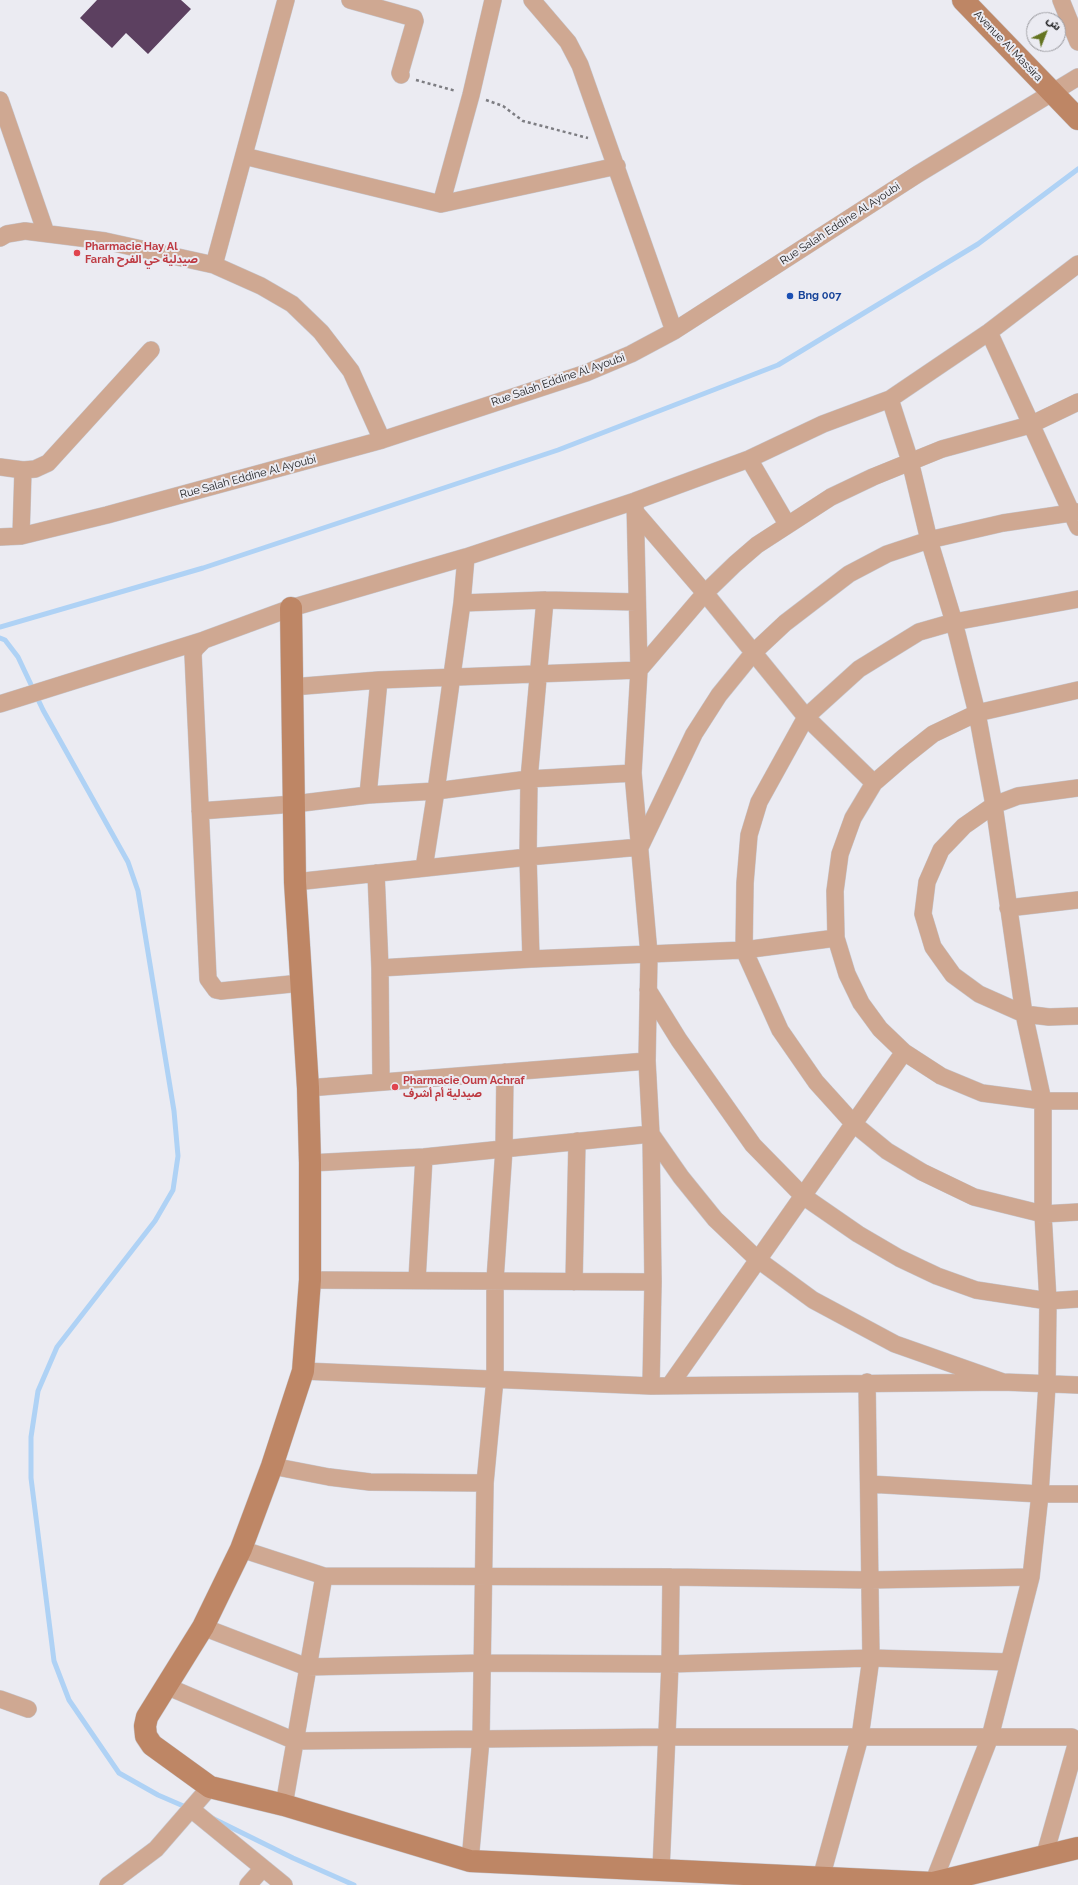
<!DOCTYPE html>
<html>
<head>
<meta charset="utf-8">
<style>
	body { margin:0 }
	#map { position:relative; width:1078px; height:1885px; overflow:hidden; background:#ebebf2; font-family:Raleway,"Noto Sans Arabic",sans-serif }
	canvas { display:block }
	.north { position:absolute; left:1026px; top:12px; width:40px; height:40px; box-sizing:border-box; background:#ebebf2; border:1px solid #9a9a9f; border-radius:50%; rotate:43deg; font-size:11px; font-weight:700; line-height:16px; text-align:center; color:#202022 }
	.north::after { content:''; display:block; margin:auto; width:14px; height:18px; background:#647421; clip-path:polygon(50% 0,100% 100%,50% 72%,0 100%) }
</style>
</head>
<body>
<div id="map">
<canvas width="1078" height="1885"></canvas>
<div class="north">ش</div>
</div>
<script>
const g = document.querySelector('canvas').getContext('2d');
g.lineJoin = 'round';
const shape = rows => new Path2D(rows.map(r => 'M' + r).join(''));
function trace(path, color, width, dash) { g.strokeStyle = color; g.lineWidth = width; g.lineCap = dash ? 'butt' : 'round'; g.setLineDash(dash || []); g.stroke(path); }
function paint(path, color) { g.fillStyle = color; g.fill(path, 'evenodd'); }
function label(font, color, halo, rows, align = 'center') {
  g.font = font + ' Raleway,"Noto Sans Arabic",sans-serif'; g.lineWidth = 4; g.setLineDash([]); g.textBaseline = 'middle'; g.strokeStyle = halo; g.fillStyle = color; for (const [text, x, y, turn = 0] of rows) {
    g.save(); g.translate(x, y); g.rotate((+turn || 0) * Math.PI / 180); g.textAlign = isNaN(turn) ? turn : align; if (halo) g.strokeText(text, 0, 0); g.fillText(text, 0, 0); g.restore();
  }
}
const stream = shape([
	[0,627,203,568,558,450,778,365,978,244,1078,169],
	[0,638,5,640,18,657,43,710,128,862,138,891,174,1111,178,1156,173,1190,155,1221,57,1347,38,1391,31,1437,31,1478,54,1661,69,1700,119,1773,158,1795,188,1808],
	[212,1818,293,1858,354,1885]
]);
const building = shape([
	[97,0,181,0,191,9,148,54,126,33,112,48,80,18]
]);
const path = shape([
	[416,80,456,91],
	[486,100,503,106,523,121,588,138]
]);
const street = shape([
	[350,0,414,18,415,21,400,73,401,75],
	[532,0,568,42,580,65,674,331],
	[1061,0,1078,42],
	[0,100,46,233],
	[244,156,441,204,617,166],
	[441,204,471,95,493,0],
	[0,238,7,234,25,231,105,241,214,265,261,286,292,304,321,332,351,371,382,440],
	[214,265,286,0],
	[989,332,1078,527],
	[890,399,910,461,929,540,954,622,977,713,994,805,1024,1014,1043,1101,1043,1214,1048,1301,1047,1385,1040,1494,1031,1577,990,1737,933,1883],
	[749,459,787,524],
	[0,467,23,470,35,469,48,463,151,350],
	[635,501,639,670,633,773,649,954,647,1061,651,1134,653,1282,651,1386],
	[637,514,705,593,806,717,874,783],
	[21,536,23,470],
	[0,537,21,536,107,515,382,440,586,373,631,354,674,331,918,174,1078,77],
	[1078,599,954,622,919,632,859,669,806,717,759,802,749,835,745,883,744,950,780,1030,816,1082,854,1124,887,1151,922,1172,974,1197,1043,1214,1078,1212],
	[462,603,545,600,637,602],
	[204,640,195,649,193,654,208,979,216,990,221,991,301,983],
	[292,687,379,680,639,670,705,593,735,564,757,545,831,497,873,477,942,449,1030,425,1078,402],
	[1078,690,977,713,933,734,904,757,874,783,853,818,840,854,835,891,836,938,847,974,861,1003,880,1029,904,1052,941,1076,982,1093,1043,1101,1078,1101],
	[0,704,204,640,291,608,466,557,635,501,749,459,823,424,890,399,989,332,1078,264],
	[1078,788,1018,796,994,805,964,826,941,850,927,882,923,914,933,947,953,975,979,994,1024,1014,1049,1017,1078,1016],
	[368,795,379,680],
	[200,811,294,804,368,795,436,791,529,779,633,773],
	[424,868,436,791,462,603,466,557],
	[376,873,380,968,381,1082],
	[295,882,528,857,640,847,694,734,719,695,754,652,785,623,815,600,849,574,887,554,929,540,1003,523,1078,512],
	[1008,908,1078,900],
	[531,959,528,857,529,779,545,600],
	[380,968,531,959,744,950,836,938],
	[648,990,679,1040,753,1145,803,1196,858,1234,899,1258,937,1276,976,1290,1048,1301,1078,1299],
	[308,1088,647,1061],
	[310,1163,424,1157,651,1134,681,1177,715,1219,757,1259,813,1300,895,1344,1003,1382],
	[310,1280,653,1282],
	[417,1280,424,1157],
	[574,1282,577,1141],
	[303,1371,651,1386,1003,1382,1078,1385],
	[670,1385,904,1052],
	[272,1466,329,1477,370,1482,485,1483],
	[869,1484,1040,1494,1078,1494],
	[241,1549,324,1576,671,1577,869,1580,1031,1577],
	[203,1627,307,1667,481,1663,670,1664,871,1658,1009,1662],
	[166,1686,295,1741,666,1737,1072,1737,1077,1741,1076,1745,1045,1854],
	[0,1699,28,1709],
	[284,1805,324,1576],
	[191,1809,284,1885],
	[470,1861,481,1739,485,1483,495,1379,495,1280,504,1149,505,1072],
	[661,1870,670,1664,671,1577],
	[821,1878,860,1737,871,1658,867,1382],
	[108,1885,156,1849,210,1787],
	[248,1885,263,1868]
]);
const secondary = shape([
	[963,0,1078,119],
	[291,608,295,882,308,1088,310,1163,310,1280,303,1371,272,1466,241,1549,203,1627,147,1717,145,1726,146,1736,152,1745,210,1787,284,1805,470,1861,933,1883,1078,1848]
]);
const markers = [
	[77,253,4,"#e0444e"],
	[790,296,4,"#1a4fb4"],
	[395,1087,4,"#e0444e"]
];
const streetNames = [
	["Avenue Al Massira",1008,46,46],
	["Rue Salah Eddine Al Ayoubi",840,224,-33],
	["Rue Salah Eddine Al Ayoubi",558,380,-19],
	["Rue Salah Eddine Al Ayoubi",248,477,-15]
];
const healthNames = [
	["Pharmacie Hay Al",85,247],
	["Farah صيدلية حي الفرح",85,260],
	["Pharmacie Oum Achraf",403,1081],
	["صيدلية أم أشرف",403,1094]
];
const transitNames = [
	["Bng 007",798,296]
];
trace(stream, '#afd2f5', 5);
paint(building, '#5c4060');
trace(street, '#c6c6cd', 18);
trace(secondary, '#c6c6cd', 23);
trace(path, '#7d7d82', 2.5, [3, 3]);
trace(street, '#cfa892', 17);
trace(secondary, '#be8665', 22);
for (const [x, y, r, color] of markers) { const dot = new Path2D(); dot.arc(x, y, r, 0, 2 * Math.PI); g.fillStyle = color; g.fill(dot); trace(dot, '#ebebf2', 1.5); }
label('11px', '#202022', '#ebebf2', streetNames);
label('bold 11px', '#be3a42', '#ebebf2', healthNames, 'left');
label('bold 11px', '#164399', '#ebebf2', transitNames, 'left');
</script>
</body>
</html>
